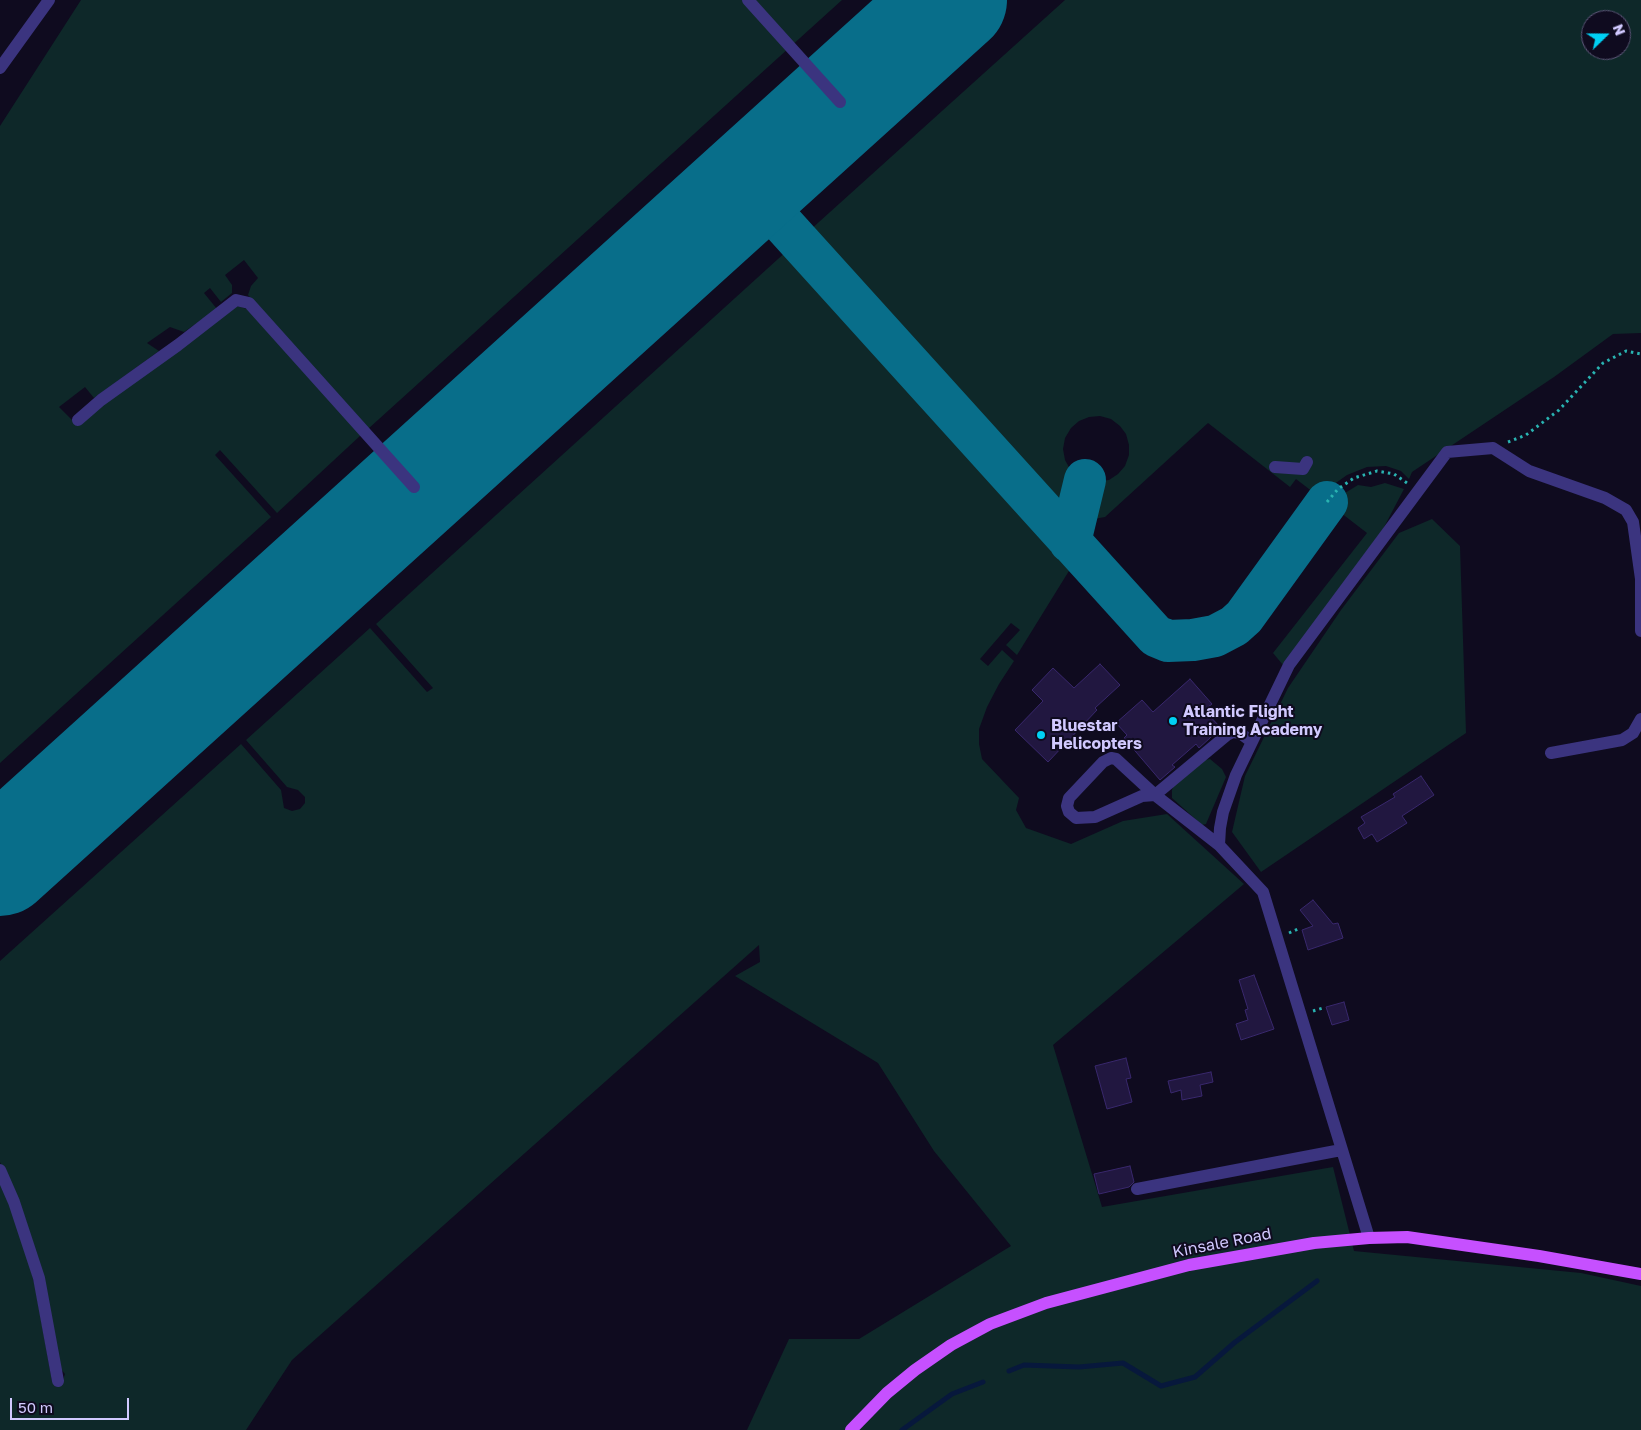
<!DOCTYPE html>
<html>
<head>
<meta charset="utf-8">
<style>
	body { margin:0 }
	#map { position:relative; width:1641px; height:1430px; overflow:hidden; background:#0f0b1f; font-family:"Golos Text",sans-serif }
	canvas { display:block }
	.north { position:absolute; left:1581px; top:10px; width:50px; height:50px; box-sizing:border-box; background:#0f0b1f; border:1px solid #5d5779; border-radius:50%; rotate:68deg; font-size:14px; font-weight:700; line-height:20px; text-align:center; color:#d1c9ff }
	.north::after { content:''; display:block; margin:auto; width:18px; height:22px; background:#00d0f4; clip-path:polygon(50% 0,100% 100%,50% 72%,0 100%) }
	.scale { position:absolute; left:10px; top:1398px; width:119px; height:22px; box-sizing:border-box; border:2px solid #d1c9ff; border-top:0; padding-left:6px; font-size:15px; line-height:18px; white-space:nowrap; color:#d1c9ff; -webkit-text-stroke:4px #0f0b1f; paint-order:stroke }
</style>
</head>
<body>
<div id="map">
<canvas width="1641" height="1430"></canvas>
<div class="north">N</div>
<div class="scale">50 m</div>
</div>
<script>
const g = document.querySelector('canvas').getContext('2d');
g.lineJoin = 'round';
function paint(path, color) { g.fillStyle = color; g.fill(path, 'evenodd'); }
const shape = rows => new Path2D(rows.map(r => 'M' + r).join(''));
function trace(path, color, width, dash) { g.strokeStyle = color; g.lineWidth = width; g.lineCap = dash ? 'butt' : 'round'; g.setLineDash(dash || []); g.stroke(path); }
function label(font, color, halo, rows, align = 'center') {
  g.font = font + ' "Golos Text",sans-serif'; g.lineWidth = 4; g.setLineDash([]); g.textBaseline = 'middle'; g.strokeStyle = halo; g.fillStyle = color; for (const [text, x, y, turn = 0] of rows) {
    g.save(); g.translate(x, y); g.rotate((+turn || 0) * Math.PI / 180); g.textAlign = isNaN(turn) ? turn : align; if (halo) g.strokeText(text, 0, 0); g.fillText(text, 0, 0); g.restore();
  }
}
const green = shape([
	[81,0,842,0,368,429,252,300,248,295,251,286,258,278,244,260,225,275,232,285,232,293,221,302,210,288,204,293,217,309,184,332,170,327,147,343,159,351,94,398,85,387,59,407,78,426,102,404,234,305,247,309,361,435,277,513,220,450,215,455,271,517,0,763,0,126],
	[1065,0,1641,0,1641,333,1613,334,1554,377,1412,472,1409,479,1401,471,1386,466,1367,467,1347,475,1333,485,1322,499,1296,479,1290,487,1208,423,1105,517,1082,521,1093,482,1109,480,1118,474,1125,466,1129,455,1129,445,1126,434,1120,426,1111,419,1100,416,1089,417,1079,421,1071,428,1065,438,1063,449,1065,460,1070,469,1078,477,1078,484,1069,517,1060,513,809,231],
	[1591,20,1621,20,1621,50,1591,50],
	[789,249,1072,566,1017,655,1006,645,1020,630,1011,623,980,659,988,666,1002,650,1014,661,999,684,987,707,979,729,979,744,982,759,1019,798,1016,810,1026,828,1071,844,1123,821,1167,814,1244,884,1053,1045,1102,1207,1333,1167,1354,1251,1581,1273,1641,1286,1641,1430,747,1430,789,1339,859,1339,1011,1246,934,1151,878,1063,735,976,760,962,759,945,292,1360,246,1430,0,1430,0,1182,20,1230,35,1286,52,1381,56,1387,61,1385,65,1374,60,1368,54,1348,40,1272,26,1221,0,1162,0,961,241,744,281,790,284,808,292,811,300,809,305,803,305,797,298,790,287,787,246,740,370,628,427,692,433,688,376,624],
	[1385,483,1404,489,1383,529,1283,665,1273,653,1367,533,1332,506,1345,493,1358,485,1371,487],
	[1432,519,1460,546,1466,733,1261,872,1232,832,1245,776,1288,688,1341,610,1399,533],
	[1210,759,1222,769,1226,777,1206,824,1202,825,1172,798,1172,790,1173,787,1205,760]
]);
const stream = shape([
	[1009,1371,1024,1365,1079,1367,1123,1363,1161,1386,1195,1377,1234,1343,1317,1281],
	[902,1430,952,1394,983,1382]
]);
const taxiway = shape([
	[719,212,745,205,761,208,775,215,1156,636,1168,641,1193,640,1215,636,1234,626,1244,617,1327,502],
	[775,215,771,195,772,179,779,157],
	[1070,542,1085,480]
]);
const runway = shape([
	[0,862,953,0]
]);
const building = shape([
	[1100,664,1120,685,1095,708,1097,710,1048,762,1015,730,1043,701,1032,690,1053,668,1074,688,1100,664],
	[1190,679,1212,704,1204,710,1221,728,1199,748,1196,744,1172,765,1175,767,1160,780,1124,738,1127,735,1116,723,1142,700,1153,712,1190,679],
	[1421,776,1434,795,1402,816,1407,823,1377,842,1372,834,1364,839,1358,828,1365,823,1361,817,1395,797,1393,794,1421,776],
	[1313,900,1333,924,1338,923,1343,938,1308,950,1302,930,1313,926,1300,910,1313,900],
	[1254,975,1274,1029,1241,1040,1236,1024,1248,1020,1245,1010,1248,1009,1239,980,1254,975],
	[1344,1002,1349,1020,1332,1025,1326,1007,1344,1002],
	[1126,1058,1131,1078,1126,1079,1132,1102,1107,1109,1095,1066,1126,1058],
	[1211,1072,1213,1082,1200,1085,1202,1096,1182,1100,1181,1090,1171,1093,1168,1081,1211,1072],
	[1130,1166,1134,1182,1129,1187,1099,1194,1094,1174,1130,1166]
]);
const path = shape([
	[1508,442,1526,435,1559,410,1603,363,1626,351,1641,354],
	[1327,502,1338,489,1354,478,1377,471,1394,474,1407,483],
	[1289,933,1298,929],
	[1313,1011,1323,1008]
]);
const minor = shape([
	[748,0,840,102],
	[0,68,49,0],
	[78,420,101,400,178,345,236,300,249,303,414,487],
	[1275,467,1303,469,1307,462],
	[1252,742,1240,733,1233,732,1227,735,1155,795,1142,796,1095,817,1076,818,1069,812,1067,806,1069,798,1103,762,1111,758,1116,759,1155,795,1219,845,1263,892,1369,1238],
	[1551,753,1622,740,1633,733,1641,719],
	[1219,845,1220,828,1223,812,1236,775,1289,665,1447,452,1493,448,1529,471,1605,498,1626,510,1633,522,1641,579,1641,631],
	[0,1170,14,1202,39,1278,58,1381],
	[1137,1189,1341,1150]
]);
const major = shape([
	[851,1430,887,1393,915,1370,951,1345,990,1324,1046,1303,1189,1265,1314,1243,1369,1238,1407,1237,1539,1256,1641,1274]
]);
const markers = [
	[1173,721,5,"#00d0f4"],
	[1041,735,5,"#00d0f4"]
];
const poiNames = [
	["Atlantic Flight",1183,712],
	["Training Academy",1183,730],
	["Bluestar",1051,726],
	["Helicopters",1051,744]
];
const streetNames = [
	["Kinsale Road",1222,1243,-11]
];
paint(green, '#0e2829');
trace(stream, '#07183c', 5);
trace(taxiway, '#086e8a', 42);
trace(runway, '#086e8a', 108);
paint(building, '#211740');
trace(building, '#39286d', 1);
trace(path, '#29b3b1', 3, [2.5, 4]);
trace(minor, '#3b347f', 12);
trace(major, '#c650ff', 12);
for (const [x, y, r, color] of markers) { const dot = new Path2D(); dot.arc(x, y, r, 0, 2 * Math.PI); g.fillStyle = color; g.fill(dot); trace(dot, '#0f0b1f', 2); }
label('bold 16px', '#d1c9ff', '#0f0b1f', poiNames, 'left');
label('16px', '#d1c9ff', '#0f0b1f', streetNames);
</script>
</body>
</html>
